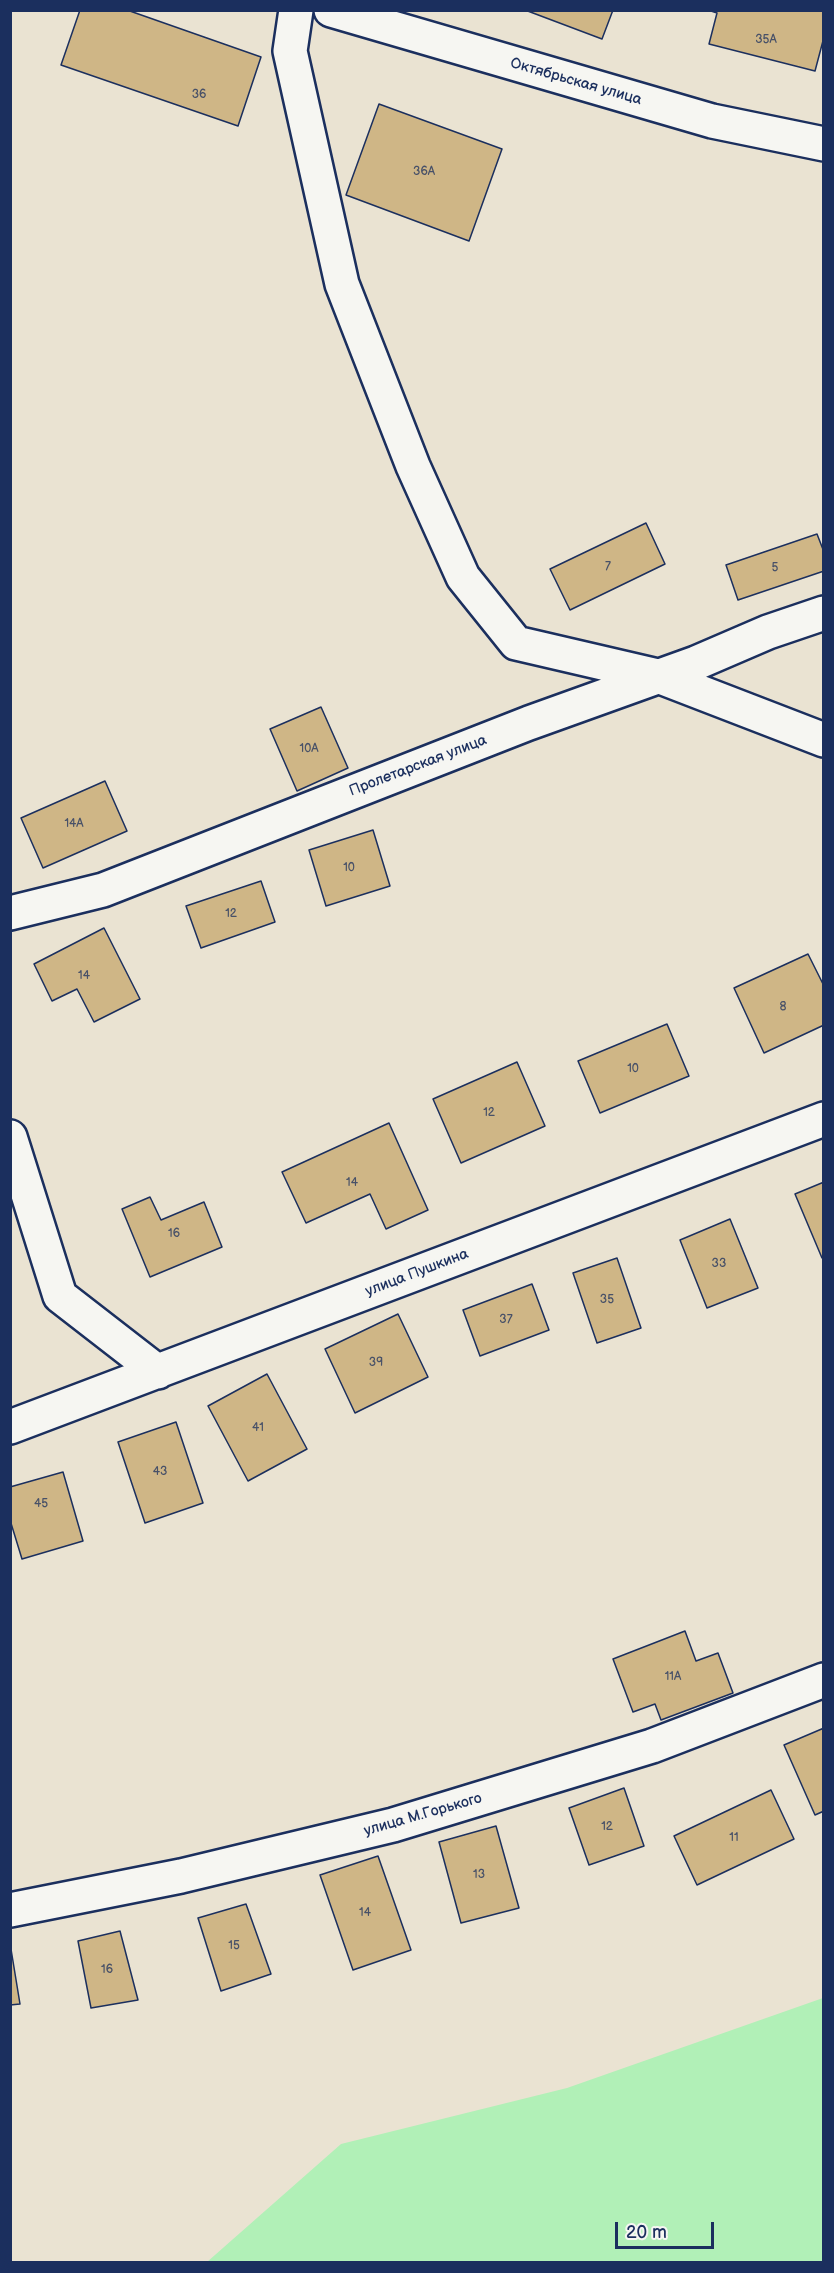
<!DOCTYPE html>
<html>
<head>
<meta charset="utf-8">
<style>
	body { margin:0 }
	#map { position:relative; width:834px; height:2273px; overflow:hidden; background:#eae3d2; font-family:"Balsamiq Sans",sans-serif }
	canvas { display:block }
	.frame { position:absolute; inset:0; border:12px solid #1b2f5e; pointer-events:none }
	.scale { position:absolute; left:615px; top:2222px; width:99px; height:27px; box-sizing:border-box; border:3px solid #1b2f5e; border-top:0; padding-left:8px; font-size:18px; line-height:21px; white-space:nowrap; color:#1b2f5e; -webkit-text-stroke:4px #f6f6f2; paint-order:stroke }
</style>
</head>
<body>
<div id="map">
<canvas width="834" height="2273"></canvas>
<div class="frame"></div>
<div class="scale">20 m</div>
</div>
<script>
const g = document.querySelector('canvas').getContext('2d');
g.lineJoin = 'round';
function paint(path, color) { g.fillStyle = color; g.fill(path, 'evenodd'); }
const shape = rows => new Path2D(rows.map(r => 'M' + r).join(''));
function trace(path, color, width, dash) { g.strokeStyle = color; g.lineWidth = width; g.lineCap = dash ? 'butt' : 'round'; g.setLineDash(dash || []); g.stroke(path); }
function label(font, color, halo, rows, align = 'center') {
  g.font = font + ' "Balsamiq Sans",sans-serif'; g.lineWidth = 4.5; g.setLineDash([]); g.textBaseline = 'middle'; g.strokeStyle = halo; g.fillStyle = color; for (const [text, x, y, turn = 0] of rows) {
    g.save(); g.translate(x, y); g.rotate((+turn || 0) * Math.PI / 180); g.textAlign = isNaN(turn) ? turn : align; if (halo) g.strokeText(text, 0, 0); g.fillText(text, 0, 0); g.restore();
  }
}
const green = shape([
	[823,1998,823,2262,207,2262,341,2144,567,2088]
]);
const building = shape([
	[80,10,127,10,261,57,238,126,61,65,80,10],
	[525,10,613,10,602,39,525,10],
	[708,10,824,10,824,37,815,71,709,44,717,13,708,10],
	[379,104,502,149,469,241,346,195,379,104],
	[646,523,665,564,570,610,550,569,646,523],
	[817,534,824,552,824,571,738,600,726,565,817,534],
	[321,707,348,768,297,791,270,729,321,707],
	[105,781,127,831,43,868,21,818,105,781],
	[373,830,390,886,326,906,309,850,373,830],
	[261,881,275,922,201,948,186,906,261,881],
	[104,928,140,999,94,1022,77,989,52,1001,34,964,104,928],
	[808,954,824,986,824,1025,764,1053,734,988,808,954],
	[667,1024,689,1076,600,1113,578,1061,667,1024],
	[517,1062,545,1126,461,1163,433,1099,517,1062],
	[389,1123,428,1210,386,1229,370,1194,306,1223,282,1172,389,1123],
	[824,1182,824,1257,822,1258,795,1194,824,1182],
	[150,1197,161,1220,204,1202,222,1247,150,1277,122,1209,150,1197],
	[730,1219,758,1288,707,1308,680,1240,730,1219],
	[617,1258,641,1328,597,1343,573,1273,617,1258],
	[532,1284,549,1330,480,1356,463,1310,532,1284],
	[398,1314,428,1377,355,1413,325,1349,398,1314],
	[267,1374,307,1449,248,1481,208,1406,267,1374],
	[176,1422,203,1503,145,1523,118,1442,176,1422],
	[63,1472,83,1541,22,1559,10,1520,10,1487,63,1472],
	[685,1631,696,1661,718,1653,733,1693,661,1720,655,1704,633,1712,613,1659,685,1631],
	[824,1728,824,1811,815,1815,784,1745,824,1728],
	[624,1788,644,1846,589,1865,569,1808,624,1788],
	[771,1790,794,1839,697,1885,674,1836,771,1790],
	[496,1826,519,1908,461,1923,439,1842,496,1826],
	[378,1856,411,1950,353,1970,320,1875,378,1856],
	[246,1904,271,1974,221,1991,198,1918,246,1904],
	[120,1931,138,2000,91,2008,78,1941,120,1931],
	[10,1943,20,2004,10,2005,10,1943]
]);
const minor = shape([
	[296,10,290,51,342,284,413,466,463,577,516,643,658,676,824,740],
	[10,913,103,890,529,723,696,663,768,632,824,613],
	[10,1137,60,1296,158,1372],
	[10,1427,824,1119],
	[10,1910,181,1876,393,1825,652,1746,824,1680]
]);
const tertiary = shape([
	[331,10,712,121,824,144]
]);
const numberNames = [
	["35А",766,40],
	["36",199,95],
	["36А",424,172],
	["7",608,567],
	["5",775,568],
	["10А",309,749],
	["14А",74,824],
	["10",349,868],
	["12",231,914],
	["14",84,976],
	["8",783,1007],
	["10",633,1069],
	["12",489,1113],
	["14",352,1183],
	["16",174,1234],
	["33",719,1264],
	["35",607,1300],
	["37",506,1320],
	["39",376,1363],
	["41",258,1428],
	["43",160,1472],
	["45",41,1504],
	["11А",673,1677],
	["12",607,1827],
	["11",734,1838],
	["13",479,1875],
	["14",365,1913],
	["15",234,1946],
	["16",107,1970]
];
const streetNames = [
	["Октябрьская улица",576,82,16],
	["Пролетарская улица",418,766,-21],
	["улица Пушкина",417,1273,-21],
	["улица М.Горького",423,1815,-16]
];
paint(green, '#b1f0b7');
paint(building, '#cfb686');
trace(building, '#1b2f5e', 1.5);
trace(minor, '#1b2f5e', 38);
trace(tertiary, '#1b2f5e', 38);
trace(minor, '#f6f6f2', 33);
trace(tertiary, '#f6f6f2', 33);
label('12px', '#485168', null, numberNames);
label('15px', '#1b2f5e', '#f6f6f2', streetNames);
</script>
</body>
</html>
